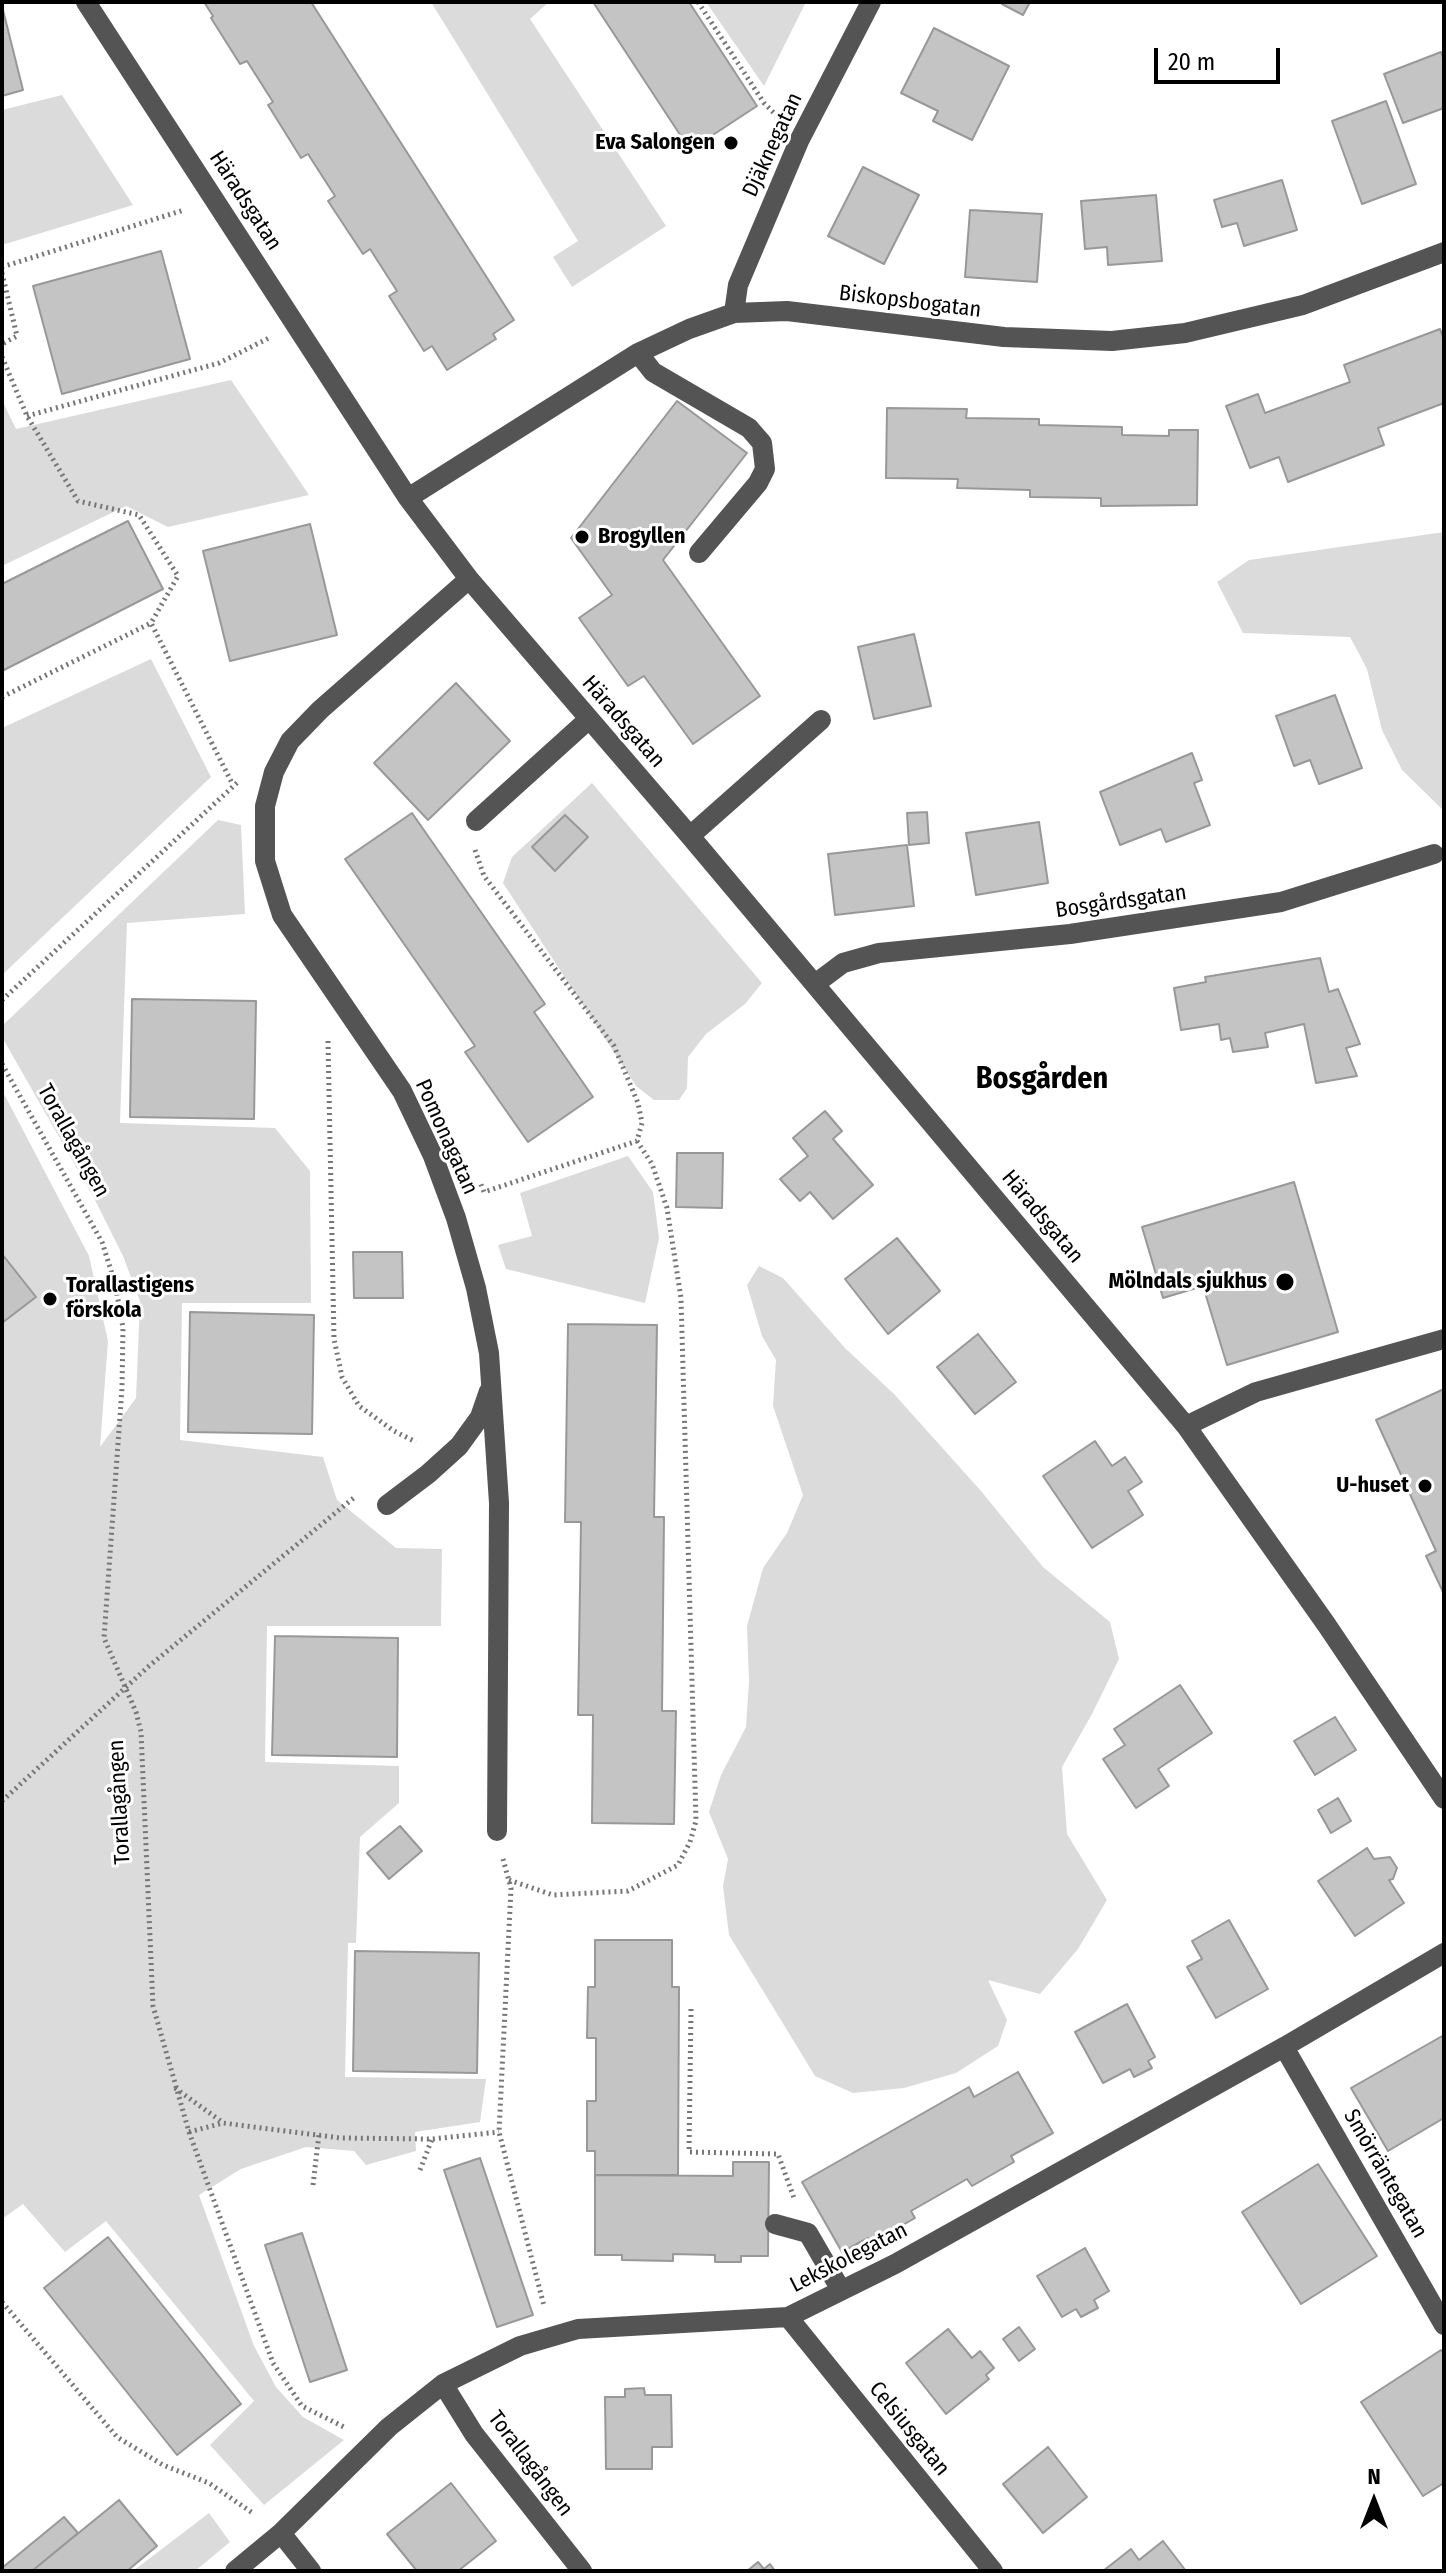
<!DOCTYPE html>
<html>
<head>
<meta charset="utf-8">
<style>
	body { margin:0 }
	#map { position:relative; width:1446px; height:2573px; overflow:hidden; background:#fff; font-family:"Fira Sans Condensed",sans-serif }
	canvas { display:block }
	.frame { position:absolute; inset:0; border:4px solid #000; pointer-events:none }
	.north { position:absolute; left:1334px; top:2461px; width:80px; height:80px; -webkit-text-stroke:6px #fff; paint-order:stroke; rotate:0deg; font-size:22px; font-weight:700; line-height:32px; text-align:center; color:#000 }
	.north::after { content:''; display:block; margin:auto; width:28px; height:36px; background:#000; clip-path:polygon(50% 0,100% 100%,50% 72%,0 100%) }
	.scale { position:absolute; left:1154px; top:48px; width:126px; height:36px; box-sizing:border-box; border:4px solid #000; border-top:0; padding-left:10px; font-size:24px; line-height:28px; white-space:nowrap; color:#000; -webkit-text-stroke:6px #fff; paint-order:stroke }
</style>
</head>
<body>
<div id="map">
<canvas width="1446" height="2573"></canvas>
<div class="frame"></div>
<div class="north">N</div>
<div class="scale">20 m</div>
</div>
<script>
const g = document.querySelector('canvas').getContext('2d');
g.lineJoin = 'round';
function paint(path, color) { g.fillStyle = color; g.fill(path, 'evenodd'); }
const shape = rows => new Path2D(rows.map(r => 'M' + r).join(''));
function trace(path, color, width, dash) { g.strokeStyle = color; g.lineWidth = width; g.lineCap = dash ? 'butt' : 'round'; g.setLineDash(dash || []); g.stroke(path); }
function label(font, color, halo, rows, align = 'center') {
  g.font = font + ' "Fira Sans Condensed",sans-serif'; g.lineWidth = 6; g.setLineDash([]); g.textBaseline = 'middle'; g.strokeStyle = halo; g.fillStyle = color; for (const [text, x, y, turn = 0] of rows) {
    g.save(); g.translate(x, y); g.rotate((+turn || 0) * Math.PI / 180); g.textAlign = isNaN(turn) ? turn : align; if (halo) g.strokeText(text, 0, 0); g.fillText(text, 0, 0); g.restore();
  }
}
const green = shape([
	[431,2,549,2,530,19,666,226,572,287,553,257,578,241],
	[706,2,806,2,764,86],
	[62,95,133,205,2,245,2,110],
	[231,380,309,495,168,527,126,506,2,566,2,400,16,429],
	[1444,532,1444,808,1442,809,1402,770,1382,730,1367,669,1350,637,1243,633,1217,582,1249,560],
	[151,659,211,777,2,975,2,728],
	[592,783,762,983,745,1004,706,1034,688,1057,687,1088,679,1100,654,1100,636,1086,503,883,512,857],
	[218,820,241,825,245,914,127,923,120,1123,275,1128,310,1171,311,1303,182,1303,180,1440,323,1457,337,1500,396,1548,442,1549,441,1626,267,1626,265,1762,399,1766,399,1803,360,1837,356,1943,348,1943,345,2077,486,2079,480,2122,415,2132,416,2151,366,2165,354,2151,306,2147,241,2169,199,2195,254,2346,276,2387,303,2417,344,2440,264,2505,210,2445,254,2401,106,2221,65,2252,23,2204,2,2219,2,1090,89,1256,108,1341,100,1447,136,1398,140,1301,123,1256,95,1200,2,1037,2,1026],
	[628,1156,653,1192,659,1238,645,1303,506,1269,498,1245,532,1236,520,1193],
	[759,1266,783,1278,845,1348,894,1394,981,1491,1043,1567,1110,1622,1119,1659,1092,1714,1062,1767,1067,1834,1107,1900,1078,1949,1040,1994,988,1980,1007,2020,998,2046,956,2073,904,2088,853,2093,815,2076,729,1935,723,1886,728,1859,709,1812,721,1775,746,1727,749,1681,747,1626,763,1568,787,1533,803,1495,773,1406,776,1360,762,1336,747,1285],
	[209,2513,230,2542,195,2571,133,2571]
]);
const building = shape([
	[204,2,311,2,514,320,493,334,496,339,447,370,432,346,424,351,389,296,397,291,370,249,363,254,328,201,335,196,308,154,301,158,268,105,273,102,247,61,240,64,211,18,213,16,204,2],
	[593,2,689,2,757,106,690,150,593,2],
	[1003,2,1030,2,1023,15,1002,4,1003,2],
	[2,6,23,90,2,96,2,6],
	[934,28,1009,66,972,140,933,121,938,111,901,93,934,28],
	[1441,52,1444,60,1444,108,1403,123,1384,74,1441,52],
	[1386,101,1416,184,1362,204,1332,121,1386,101],
	[863,167,919,195,884,264,828,236,863,167],
	[1282,180,1297,230,1244,246,1237,223,1222,227,1214,200,1282,180],
	[1156,195,1162,261,1108,265,1107,247,1085,249,1081,201,1156,195],
	[970,210,1042,214,1037,282,965,277,970,210],
	[161,251,190,359,62,394,33,286,161,251],
	[1440,329,1444,340,1444,403,1378,428,1384,445,1288,482,1279,457,1250,468,1226,406,1258,394,1265,413,1350,382,1344,365,1440,329],
	[677,401,747,453,663,560,760,696,693,744,644,676,628,686,579,618,612,595,571,538,677,401],
	[887,408,967,409,966,418,1039,419,1039,425,1122,427,1122,435,1169,436,1169,430,1198,430,1197,505,1101,506,1101,498,1030,497,1030,490,957,488,958,479,886,478,887,408],
	[128,521,163,589,2,671,2,584,128,521],
	[310,524,337,635,230,661,203,551,310,524],
	[914,634,931,706,874,719,858,647,914,634],
	[456,683,510,741,428,820,374,763,456,683],
	[1335,695,1362,768,1319,784,1310,760,1294,766,1276,716,1335,695],
	[1192,753,1202,780,1194,783,1210,825,1166,842,1161,829,1120,845,1100,792,1192,753],
	[927,812,929,843,909,845,907,813,927,812],
	[412,813,545,1004,534,1012,593,1097,528,1142,465,1052,475,1046,345,859,412,813],
	[565,815,588,837,555,871,532,847,565,815],
	[1039,822,1048,883,976,895,966,833,1039,822],
	[907,845,914,906,835,915,828,854,907,845],
	[1320,958,1329,992,1338,989,1360,1044,1346,1048,1357,1076,1316,1083,1304,1024,1265,1033,1268,1047,1233,1052,1230,1038,1221,1040,1219,1024,1181,1030,1174,988,1206,982,1205,977,1320,958],
	[132,999,256,1001,254,1119,130,1117,132,999],
	[825,1111,842,1131,833,1139,873,1185,833,1219,810,1192,800,1201,780,1179,808,1156,793,1138,825,1111],
	[677,1153,723,1153,722,1208,676,1207,677,1153],
	[1294,1182,1338,1332,1227,1365,1203,1286,1163,1298,1142,1227,1294,1182],
	[897,1238,940,1291,888,1334,845,1279,897,1238],
	[353,1252,402,1252,403,1298,354,1298,353,1252],
	[2,1254,36,1297,2,1323,2,1254],
	[190,1312,314,1315,312,1434,188,1432,190,1312],
	[568,1324,657,1325,654,1517,664,1517,662,1711,676,1711,674,1824,592,1823,593,1715,578,1715,581,1522,565,1522,568,1324],
	[978,1334,1016,1382,975,1414,937,1367,978,1334],
	[1444,1389,1444,1594,1426,1556,1436,1551,1376,1420,1444,1389],
	[1095,1441,1112,1466,1125,1457,1142,1482,1128,1491,1143,1515,1092,1548,1043,1476,1095,1441],
	[275,1636,398,1638,397,1757,272,1755,275,1636],
	[1180,1685,1212,1733,1158,1769,1169,1786,1136,1808,1103,1759,1125,1745,1114,1729,1180,1685],
	[1335,1717,1356,1750,1315,1775,1294,1741,1335,1717],
	[1338,1798,1351,1821,1331,1833,1318,1810,1338,1798],
	[400,1826,422,1851,389,1879,367,1853,400,1826],
	[1367,1848,1374,1859,1390,1857,1397,1868,1393,1879,1389,1880,1404,1903,1355,1936,1318,1881,1367,1848],
	[1229,1920,1268,1989,1216,2018,1187,1967,1202,1959,1192,1941,1229,1920],
	[595,1940,672,1940,672,1987,679,1987,678,2175,595,2175,595,2151,587,2151,587,2101,596,2101,596,2038,587,2038,588,1987,595,1987,595,1940],
	[355,1951,479,1953,477,2073,353,2071,355,1951],
	[1127,2004,1155,2057,1148,2061,1152,2068,1134,2077,1130,2069,1103,2083,1075,2032,1127,2004],
	[1444,2035,1444,2118,1388,2151,1351,2088,1444,2035],
	[1018,2072,1053,2133,1011,2156,1014,2162,972,2186,967,2179,911,2211,915,2218,872,2243,868,2238,842,2252,802,2182,969,2087,974,2097,1018,2072],
	[480,2158,533,2315,497,2327,444,2170,480,2158],
	[733,2162,769,2162,768,2256,741,2256,741,2262,715,2262,715,2255,673,2254,673,2261,622,2260,622,2255,595,2255,595,2175,733,2176,733,2162],
	[1318,2164,1377,2256,1301,2304,1242,2212,1318,2164],
	[302,2233,347,2370,310,2382,265,2245,302,2233],
	[108,2237,241,2404,177,2455,44,2288,108,2237],
	[1085,2248,1109,2291,1094,2300,1098,2308,1081,2317,1076,2309,1062,2317,1037,2276,1085,2248],
	[1019,2327,1035,2349,1019,2361,1003,2339,1019,2327],
	[948,2329,972,2358,980,2351,994,2368,986,2375,989,2379,946,2414,906,2363,948,2329],
	[1441,2350,1444,2354,1444,2483,1423,2496,1361,2402,1441,2350],
	[644,2388,645,2395,671,2395,672,2447,652,2447,652,2469,606,2469,605,2397,625,2397,625,2389,644,2388],
	[1048,2447,1087,2497,1043,2533,1003,2484,1048,2447],
	[451,2483,496,2541,458,2571,417,2571,387,2534,451,2483],
	[119,2500,157,2546,127,2571,32,2571,119,2500],
	[64,2517,78,2533,32,2571,2,2571,2,2568,64,2517],
	[1163,2541,1186,2571,1103,2571,1131,2549,1139,2560,1163,2541],
	[758,2562,764,2569,770,2564,775,2571,747,2571,758,2562]
]);
const path = shape([
	[698,2,764,103,777,116],
	[2,267,184,210],
	[2,273,17,336,2,344],
	[2,357,27,416,78,501,139,515,178,576,151,623],
	[27,416,219,363,269,338],
	[2,697,151,623,233,785],
	[475,850,484,876,614,1046,638,1103,642,1123,637,1141,484,1192,480,1182],
	[2,1000,239,781],
	[328,1041,334,1339,342,1377,359,1406,394,1431,416,1442],
	[2,1064,102,1242,115,1283,123,1328,122,1388,104,1638,136,1712,141,1732,153,2006,189,2132,273,2363,302,2406,344,2427],
	[2,1801,149,1666,356,1496],
	[503,1859,511,1888,499,2132,544,2306],
	[509,1880,553,1895,628,1891,678,1865,690,1842,696,1821,681,1298,667,1208,652,1164,637,1141],
	[691,2009,689,2152,778,2154,794,2198],
	[175,2088,222,2122],
	[189,2132,223,2123,340,2138,432,2139,499,2132],
	[420,2170,432,2139],
	[313,2185,319,2134],
	[2,2302,117,2437,163,2465,209,2483,254,2514]
]);
const minor = shape([
	[86,2,408,498,469,579,690,836,1186,1426,1326,1624,1444,1799],
	[734,313,738,285,799,141,871,2],
	[638,353,653,372,749,428,762,443,765,469,758,483,699,553],
	[408,498,638,353,689,329,734,313,787,311,1004,337,1112,341,1185,333,1303,305,1444,252],
	[469,579,320,710,290,741,274,772,265,806,265,861,282,915,402,1091,433,1156,456,1218,476,1288,489,1353,499,1503,497,1831],
	[476,821,589,719],
	[690,836,821,720],
	[815,984,843,963,879,953,1070,934,1281,902,1434,854],
	[1186,1426,1256,1392,1444,1339],
	[387,1505,428,1474,459,1446,480,1417,489,1391],
	[1284,2047,1444,2325],
	[775,2224,808,2233,841,2290],
	[788,2317,993,2571],
	[443,2384,474,2434,582,2571],
	[281,2533,311,2571],
	[235,2571,281,2533,389,2427,443,2384,520,2346,578,2329,788,2317,895,2264,1284,2047,1444,1953]
]);
const markers = [
	[731,143,8,"#000"],
	[582,537,8,"#000"],
	[1285,1282,10,"#000"],
	[50,1299,8,"#000"],
	[1425,1486,8,"#000"]
];
const poiNames = [
	["Eva Salongen",715,143],
	["Brogyllen",598,537,"left"],
	["Mölndals sjukhus",1267,1282],
	["Torallastigens",66,1286,"left"],
	["förskola",66,1311,"left"],
	["U-huset",1409,1486]
];
const streetNames = [
	["Djäknegatan",773,145,-65],
	["Häradsgatan",245,201,57],
	["Biskopsbogatan",910,302,7],
	["Häradsgatan",623,722,49],
	["Bosgårdsgatan",1121,902,-8],
	["Pomonagatan",446,1137,66],
	["Torallagången",73,1141,61],
	["Häradsgatan",1042,1217,50],
	["Torallagången",120,1802,-93],
	["Smörräntegatan",1385,2174,60],
	["Lekskolegatan",849,2258,-27],
	["Celsiusgatan",909,2429,51],
	["Torallagången",530,2464,53]
];
const districtNames = [
	["Bosgården",1042,1080]
];
paint(green, '#dbdbdb');
paint(building, '#c4c4c4');
trace(building, '#989898', 2);
trace(path, '#767676', 5, [2, 4]);
trace(minor, '#545454', 20);
for (const [x, y, r, color] of markers) { const dot = new Path2D(); dot.arc(x, y, r, 0, 2 * Math.PI); g.fillStyle = color; g.fill(dot); trace(dot, '#fff', 3); }
label('bold 22px', '#000', '#fff', poiNames, 'right');
label('22px', '#000', '#fff', streetNames);
label('bold 30px', '#000', '#fff', districtNames);
</script>
</body>
</html>
